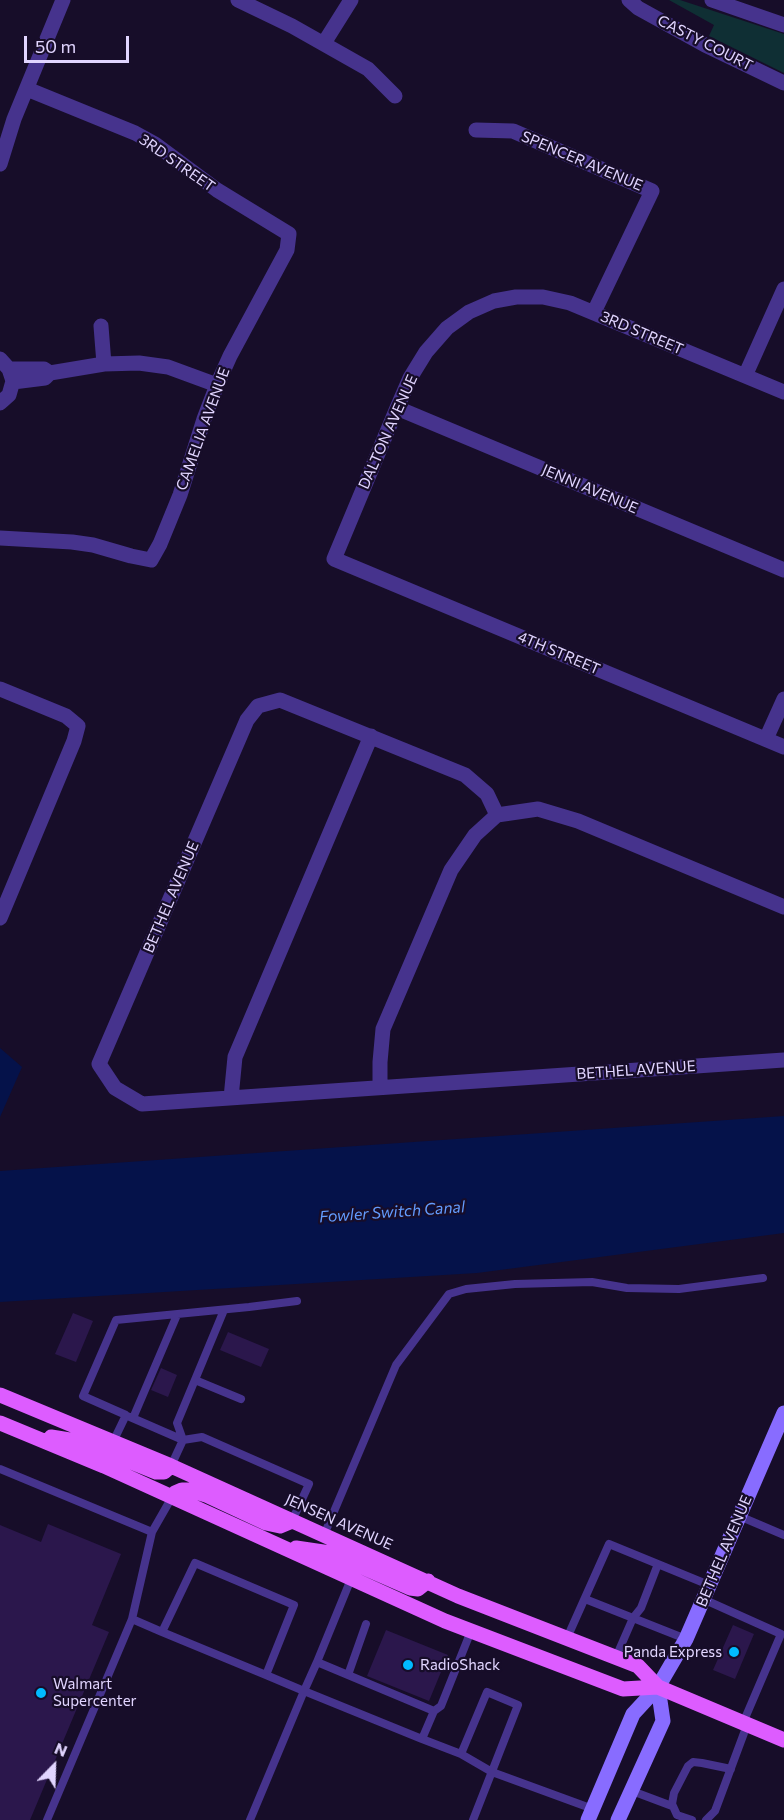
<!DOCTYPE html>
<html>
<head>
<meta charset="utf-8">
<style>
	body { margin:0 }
	#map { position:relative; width:784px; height:1820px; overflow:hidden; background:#170d29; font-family:Commissioner,sans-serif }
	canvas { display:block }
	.north { position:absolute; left:24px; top:1736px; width:60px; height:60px; -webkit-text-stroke:4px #170d29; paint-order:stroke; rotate:23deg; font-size:16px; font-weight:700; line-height:24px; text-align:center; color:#e1d5ff }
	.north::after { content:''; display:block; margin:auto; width:21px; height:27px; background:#e1d5ff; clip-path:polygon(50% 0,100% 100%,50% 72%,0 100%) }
	.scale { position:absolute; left:24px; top:36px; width:105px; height:27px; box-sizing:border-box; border:3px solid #e1d5ff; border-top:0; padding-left:8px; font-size:18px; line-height:21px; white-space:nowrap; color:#e1d5ff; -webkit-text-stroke:4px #170d29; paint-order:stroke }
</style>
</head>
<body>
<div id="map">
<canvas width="784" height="1820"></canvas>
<div class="north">N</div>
<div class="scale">50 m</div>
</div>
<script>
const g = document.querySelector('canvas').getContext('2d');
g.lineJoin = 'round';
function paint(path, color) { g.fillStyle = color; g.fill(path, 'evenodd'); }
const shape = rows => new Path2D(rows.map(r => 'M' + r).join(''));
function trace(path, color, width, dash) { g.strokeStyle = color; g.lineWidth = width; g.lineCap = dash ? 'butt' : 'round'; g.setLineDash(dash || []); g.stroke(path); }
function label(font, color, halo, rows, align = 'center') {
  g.font = font + ' Commissioner,sans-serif'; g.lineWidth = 4.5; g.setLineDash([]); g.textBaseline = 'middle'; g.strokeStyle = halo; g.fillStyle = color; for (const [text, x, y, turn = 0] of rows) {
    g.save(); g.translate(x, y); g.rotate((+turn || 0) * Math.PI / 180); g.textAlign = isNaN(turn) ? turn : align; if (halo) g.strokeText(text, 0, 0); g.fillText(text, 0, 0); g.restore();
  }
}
const green = shape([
	[669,0,680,0,784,34,784,73,709,36,714,25]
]);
const water = shape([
	[0,1048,22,1067,0,1117],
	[784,1116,784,1233,477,1273,0,1302,0,1171]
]);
const building = shape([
	[73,1313,93,1321,76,1362,55,1354],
	[228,1332,269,1349,261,1367,220,1350],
	[161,1368,177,1375,168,1397,151,1390],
	[48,1524,121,1554,92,1625,109,1632,30,1820,0,1820,0,1525,41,1542],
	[733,1625,754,1634,735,1679,713,1670],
	[386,1630,448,1655,429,1701,367,1676]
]);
const service = shape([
	[224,1310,177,1423,183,1440,202,1437,309,1484,292,1521],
	[195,1380,241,1399],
	[130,1417,183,1440,171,1466],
	[133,1418,177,1315],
	[113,1442,126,1415,83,1396,116,1320,249,1307,297,1301],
	[0,1469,152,1532,132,1619],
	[739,1516,784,1535],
	[152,1532,172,1497],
	[324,1535,396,1365,449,1294,466,1289,515,1284,592,1282,627,1288,679,1289,763,1278],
	[585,1599,686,1639],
	[703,1599,781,1634,743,1723],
	[162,1632,266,1675],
	[567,1638,609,1544,709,1585],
	[616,1657,633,1618,641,1608,658,1564],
	[317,1662,351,1579],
	[348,1675,366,1624],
	[434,1711,441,1706,471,1631],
	[461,1754,492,1772,593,1809],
	[632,1791,672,1806],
	[47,1820,132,1619,162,1632,195,1563,294,1605,266,1675,304,1691,317,1662,434,1711,422,1739,461,1754,487,1692,518,1705,473,1820],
	[250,1820,304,1691,422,1739],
	[692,1820,677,1815,672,1804,674,1793,688,1766,693,1762,702,1763,731,1769],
	[706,1820,715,1811,747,1725]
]);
const minor = shape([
	[238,0,292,26,368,69,395,96],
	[629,0,638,8,705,45,784,83],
	[712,0,784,25],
	[324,43,351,0],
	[476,130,513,131,652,191,594,312],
	[0,164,14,119,63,0],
	[101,326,104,364],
	[0,359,9,369,13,381,9,395,0,403],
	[9,369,44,369,50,373],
	[745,376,784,289],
	[13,382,45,378,50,373,104,364,139,363,168,367,217,385],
	[784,392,570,303,543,297,516,297,494,301,469,312,447,328,426,352,410,378,397,408,334,559,784,747],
	[397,408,784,570],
	[0,538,72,542,93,545,131,556,151,560,160,544,180,495,204,419,217,385,230,356,287,250,289,234,217,190,155,144,135,133,27,89],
	[0,689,66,716,78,726,74,741,0,918],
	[766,739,784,699],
	[497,815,487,794,465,775,280,700,258,706,247,720,99,1064,115,1088,142,1104,784,1060],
	[380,1087,380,1062,383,1029,451,870,475,835,497,815,538,809,578,821,784,907],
	[231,1098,235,1057,371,736]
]);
const secondary = shape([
	[588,1820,633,1714,658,1687,686,1639,784,1413],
	[618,1820,663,1721,658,1687]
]);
const primary = shape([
	[0,1395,171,1466,458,1596,638,1666,658,1687,784,1740],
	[0,1423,104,1466,445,1621,623,1689,658,1687],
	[51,1437,82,1442,156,1472,164,1472,171,1466],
	[172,1496,175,1493,182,1490,190,1490,206,1495,266,1523,280,1526,292,1521],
	[296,1548,330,1553,410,1588,418,1589,428,1581]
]);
const markers = [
	[734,1652,6,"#01bbff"],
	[408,1665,6,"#01bbff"],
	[41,1693,6,"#01bbff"]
];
const streetNames = [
	["CASTY COURT",705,43,27],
	["SPENCER AVENUE",582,161,23],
	["3RD STREET",177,163,35],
	["3RD STREET",642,333,23],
	["CAMELIA AVENUE",203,429,-70],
	["DALTON AVENUE",388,432,-66],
	["JENNI AVENUE",590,489,23],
	["4TH STREET",559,653,23],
	["BETHEL AVENUE",171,897,-67],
	["BETHEL AVENUE",636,1070,-4],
	["JENSEN AVENUE",339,1522,24],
	["BETHEL AVENUE",724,1551,-67]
];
const poiNames = [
	["Panda Express",722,1652,"right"],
	["RadioShack",420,1665],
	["Walmart",53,1684],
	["Supercenter",53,1701]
];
const waterNames = [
	["Fowler Switch Canal",392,1212,-4]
];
paint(green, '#0f2f34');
paint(water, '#05124a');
paint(building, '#2b174c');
trace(service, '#46338d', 8);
trace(minor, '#46338d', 15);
trace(secondary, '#886cff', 15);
trace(primary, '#dd5cff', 15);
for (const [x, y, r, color] of markers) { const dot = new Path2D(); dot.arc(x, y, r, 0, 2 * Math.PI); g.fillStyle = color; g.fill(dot); trace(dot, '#170d29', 2); }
label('15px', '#e1d5ff', '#170d29', streetNames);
label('15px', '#e1d5ff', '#170d29', poiNames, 'left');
label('italic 16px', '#639cff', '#170d29', waterNames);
</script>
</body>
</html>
